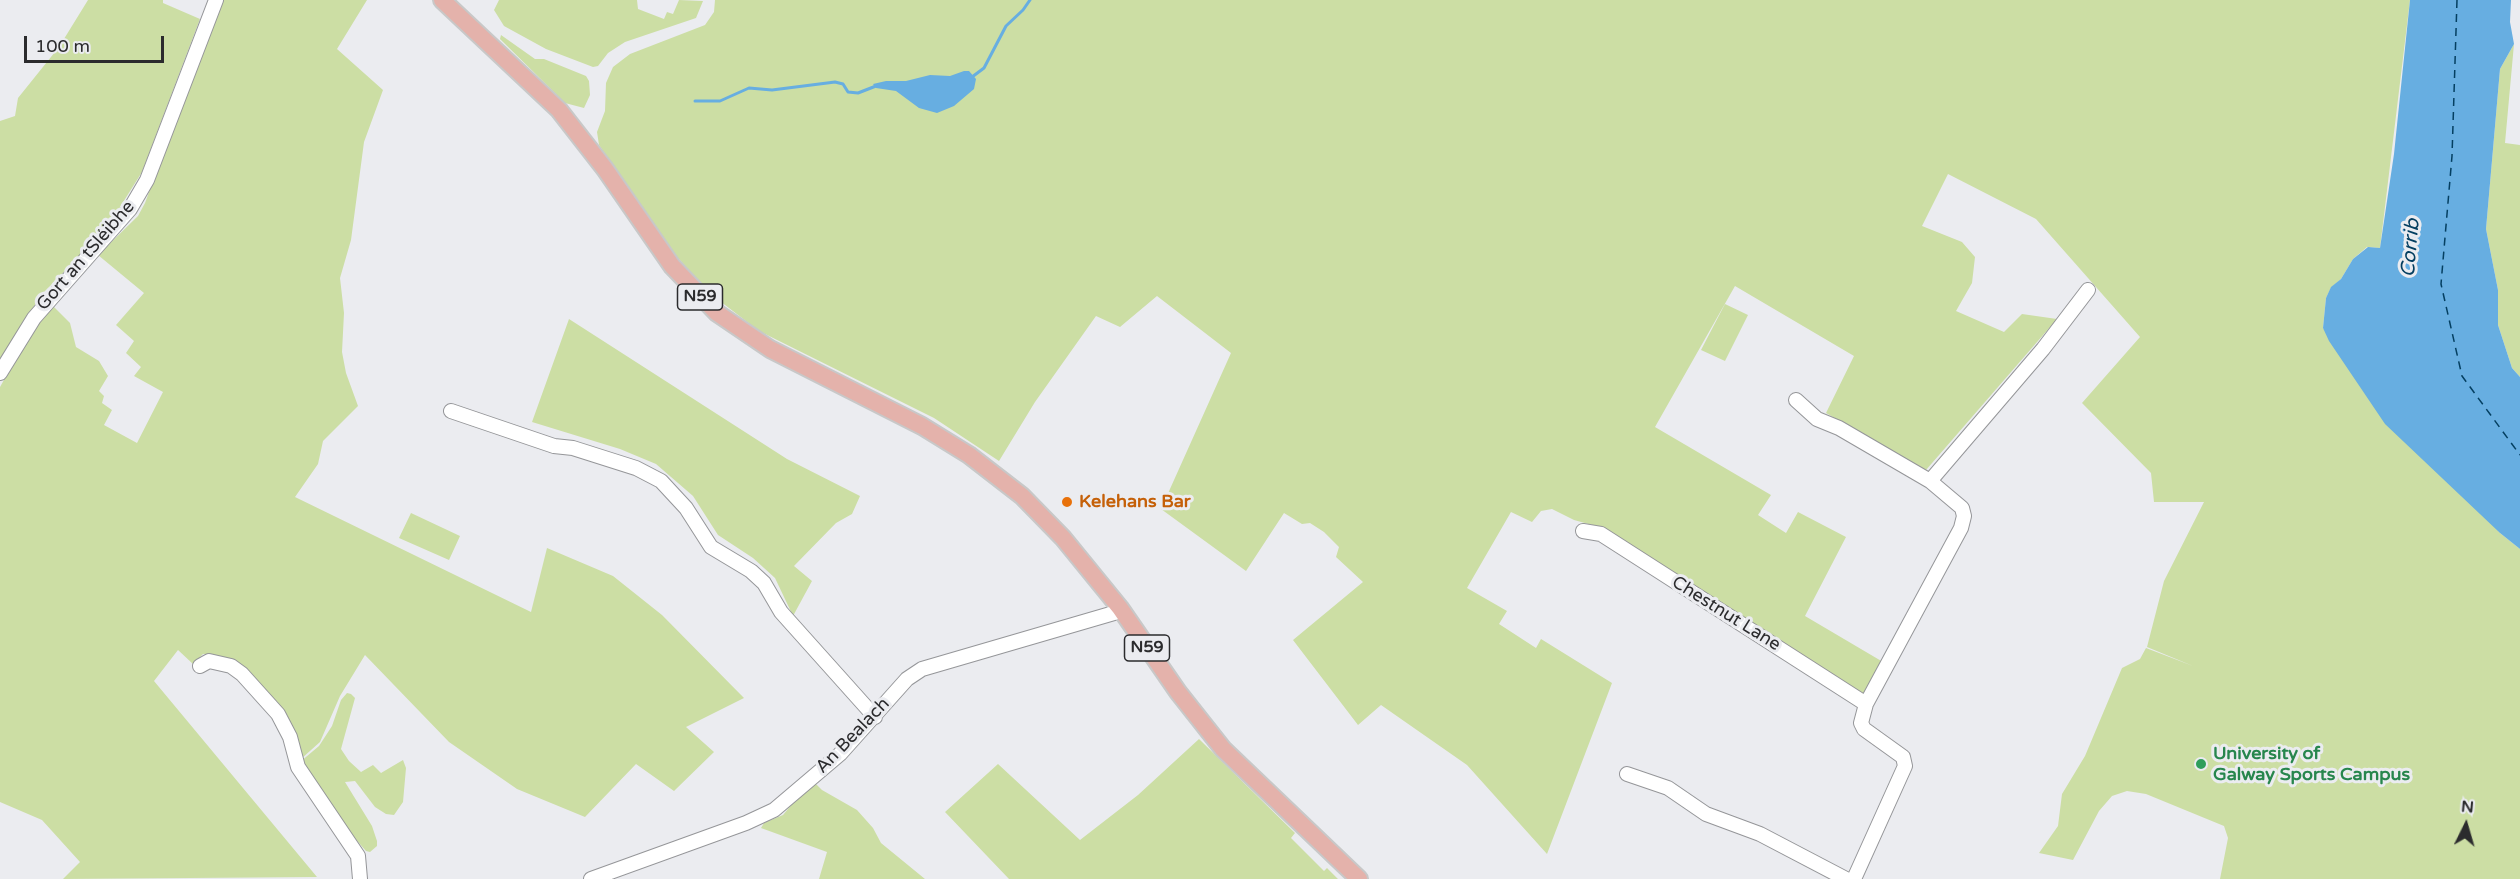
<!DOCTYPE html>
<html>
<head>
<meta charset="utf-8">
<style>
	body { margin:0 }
	#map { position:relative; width:2520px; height:879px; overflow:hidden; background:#ebecf0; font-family:"Varela Round",sans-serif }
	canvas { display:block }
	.north { position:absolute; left:2436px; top:795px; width:60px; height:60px; -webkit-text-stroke:4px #ebecf0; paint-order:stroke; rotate:5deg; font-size:16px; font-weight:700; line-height:24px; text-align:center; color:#2b2b2d }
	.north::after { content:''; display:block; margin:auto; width:21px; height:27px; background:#2b2b2d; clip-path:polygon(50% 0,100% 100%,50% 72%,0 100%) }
	.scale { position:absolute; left:24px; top:36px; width:140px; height:27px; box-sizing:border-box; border:3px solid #2b2b2d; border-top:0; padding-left:8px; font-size:18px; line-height:21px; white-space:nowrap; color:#2b2b2d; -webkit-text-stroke:4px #ebecf0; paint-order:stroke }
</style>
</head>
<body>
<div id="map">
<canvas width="2520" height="879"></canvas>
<div class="north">N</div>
<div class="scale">100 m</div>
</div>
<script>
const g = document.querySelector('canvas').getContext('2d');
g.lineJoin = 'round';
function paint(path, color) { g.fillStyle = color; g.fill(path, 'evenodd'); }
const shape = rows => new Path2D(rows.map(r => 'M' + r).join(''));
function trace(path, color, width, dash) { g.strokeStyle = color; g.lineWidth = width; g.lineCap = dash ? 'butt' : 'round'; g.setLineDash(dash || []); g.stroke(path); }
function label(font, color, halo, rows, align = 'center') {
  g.font = font + ' "Varela Round",sans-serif'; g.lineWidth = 6; g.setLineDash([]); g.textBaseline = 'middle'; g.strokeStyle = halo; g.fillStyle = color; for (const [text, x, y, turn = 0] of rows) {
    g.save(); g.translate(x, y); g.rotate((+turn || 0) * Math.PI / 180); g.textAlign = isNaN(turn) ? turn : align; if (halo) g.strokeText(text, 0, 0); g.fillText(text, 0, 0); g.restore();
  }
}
const green = shape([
	[88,0,163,0,163,3,200,19,142,172,105,231,42,294,0,359,0,121,15,116,18,98,59,47],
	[220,0,367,0,337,49,383,90,364,142,351,240,340,278,344,313,342,352,346,373,358,406,323,441,318,464,295,497,531,612,547,548,613,576,662,615,744,698,686,727,714,752,674,791,636,764,585,817,517,789,449,742,365,655,340,696,320,742,301,759,296,735,287,715,248,671,238,663,212,654,203,654,193,664,178,650,154,681,317,877,63,879,80,862,42,820,0,802,0,387,32,330,51,304,70,323,76,347,99,361,108,376,99,391,104,396,102,403,112,410,104,425,137,443,163,392,134,376,141,367,126,353,134,341,116,325,144,293,98,255,138,216,145,203],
	[499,0,637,0,638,9,664,19,667,12,673,14,679,0,703,1,696,18,625,42,608,53,598,66,593,67,546,49,504,26,494,10],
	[715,0,2410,0,2380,248,2367,247,2353,259,2341,279,2331,288,2326,298,2323,328,2500,533,2520,549,2520,879,2220,879,2228,838,2224,826,2146,794,2127,791,2112,796,2099,811,2073,860,2039,853,2058,826,2062,794,2085,756,2122,668,2140,659,2146,648,2193,666,2147,647,2164,581,2204,502,2154,502,2151,473,2082,403,2140,337,2036,219,1948,174,1922,226,1962,242,1975,257,1972,283,1956,311,2004,332,2022,314,2057,319,1926,470,1826,413,1854,356,1735,286,1655,427,1771,495,1758,515,1786,533,1798,512,1846,537,1805,616,1883,662,1864,694,1603,528,1574,520,1552,509,1541,511,1532,522,1511,512,1467,588,1507,611,1499,624,1536,648,1541,639,1612,683,1547,854,1467,765,1381,705,1358,725,1293,640,1363,582,1336,557,1339,547,1324,532,1310,523,1302,524,1284,513,1246,571,1161,509,1231,353,1157,296,1120,327,1096,316,1035,402,999,461,934,418,759,331,712,295,677,257,652,223,599,145,597,132,605,111,606,83,613,67,630,54,705,25,714,12],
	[501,35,535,59,544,59,586,76,589,81,590,95,584,108,565,103,500,39],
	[2514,44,2505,143,2520,145,2520,377,2512,368,2498,325,2498,290,2486,229,2500,69],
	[1725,304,1748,315,1725,361,1701,350],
	[569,319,787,459,860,496,852,514,836,523,794,566,812,581,793,616,775,578,753,558,718,535,693,496,656,464,620,449,532,422],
	[411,513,460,536,449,560,399,538],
	[347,693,351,694,355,698,341,749,349,761,361,772,373,765,381,773,403,760,406,768,403,802,394,815,386,814,375,807,355,781,345,782,372,826,377,841,377,846,370,852,366,851,350,833,300,762,319,746,332,726,341,700],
	[1199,739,1295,833,1291,838,1324,871,1327,868,1338,879,1009,879,945,812,998,764,1080,840,1138,795],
	[815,783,822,790,857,810,873,828,881,843,925,879,819,879,827,852,761,828,764,823,783,815,807,786]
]);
const water = shape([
	[2410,0,2511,0,2510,22,2514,44,2500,69,2486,229,2498,290,2498,325,2512,368,2520,377,2520,549,2500,533,2385,424,2329,341,2323,328,2326,298,2331,287,2341,279,2353,259,2368,247,2380,248,2394,154],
	[964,71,969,71,976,79,974,89,954,106,937,113,919,108,896,91,876,88,873,84,886,81,906,81,930,75,950,76]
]);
const stream = shape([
	[972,77,984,68,1006,26,1023,10,1030,0],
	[695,101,720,101,749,88,772,90,835,82,843,84,848,92,858,93,876,86]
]);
const ferry = shape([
	[2457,0,2452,156,2441,284,2462,376,2520,455]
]);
const minor = shape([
	[0,373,34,318,130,209,147,180,216,0],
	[1796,400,1817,419,1839,428,1930,481],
	[451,411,554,446,573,448,636,468,661,481,686,508,711,547,751,571,764,583,781,612,875,717],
	[1583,531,1601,534,1866,704],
	[200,666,209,661,231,666,242,674,278,714,290,737,298,767,358,856,360,879],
	[1627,774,1668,788,1706,814,1760,834,1846,879],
	[591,879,746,823,774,810,840,754,907,679,922,669,1114,613,1120,608],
	[1854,879,1905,766,1903,757,1864,729,1861,723,1866,704,1961,528,1964,516,1962,508,1930,481,2043,349,2088,290]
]);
const major = shape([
	[442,0,559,110,605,169,672,266,717,313,770,349,922,426,969,455,1022,496,1063,538,1120,608,1178,692,1223,749,1359,879]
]);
const markers = [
	[1067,502,6,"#e8710a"],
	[2201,764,6,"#2e9e5b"]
];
const shields = [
	[700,297,45],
	[1147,648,45]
];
const shieldNames = [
	["N59",700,297],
	["N59",1147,648]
];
const streetNames = [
	["Gort an tSléibhe",86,256,-49],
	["Chestnut Lane",1726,614,32],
	["An Bealach",853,736,-46]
];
const foodNames = [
	["Kelehans Bar",1079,502]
];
const leisureNames = [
	["University of",2213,754],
	["Galway Sports Campus",2213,775]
];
const waterNames = [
	["Corrib",2411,248,-85]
];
paint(green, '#ccdea4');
paint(water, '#67aee1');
trace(stream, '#67aee1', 3);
trace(ferry, '#043f61', 1.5, [8, 6]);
trace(minor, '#959699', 16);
trace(major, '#c8c8c8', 20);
trace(minor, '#fff', 14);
trace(major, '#e4b2ab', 16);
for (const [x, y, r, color] of markers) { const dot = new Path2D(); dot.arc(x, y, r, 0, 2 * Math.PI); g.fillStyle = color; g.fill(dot); trace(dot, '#ebecf0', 2); }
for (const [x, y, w] of shields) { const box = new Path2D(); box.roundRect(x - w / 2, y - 13, w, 26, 4.5); g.fillStyle = '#ebecf0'; g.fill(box); trace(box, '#2b2b2d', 1.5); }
label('bold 16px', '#2b2b2d', null, shieldNames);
label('18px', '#2b2b2d', '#ebecf0', streetNames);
label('bold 18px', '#c56008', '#ebecf0', foodNames, 'left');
label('bold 18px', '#27864d', '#ebecf0', leisureNames, 'left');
label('italic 20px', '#043f61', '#ebecf0', waterNames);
</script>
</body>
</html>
